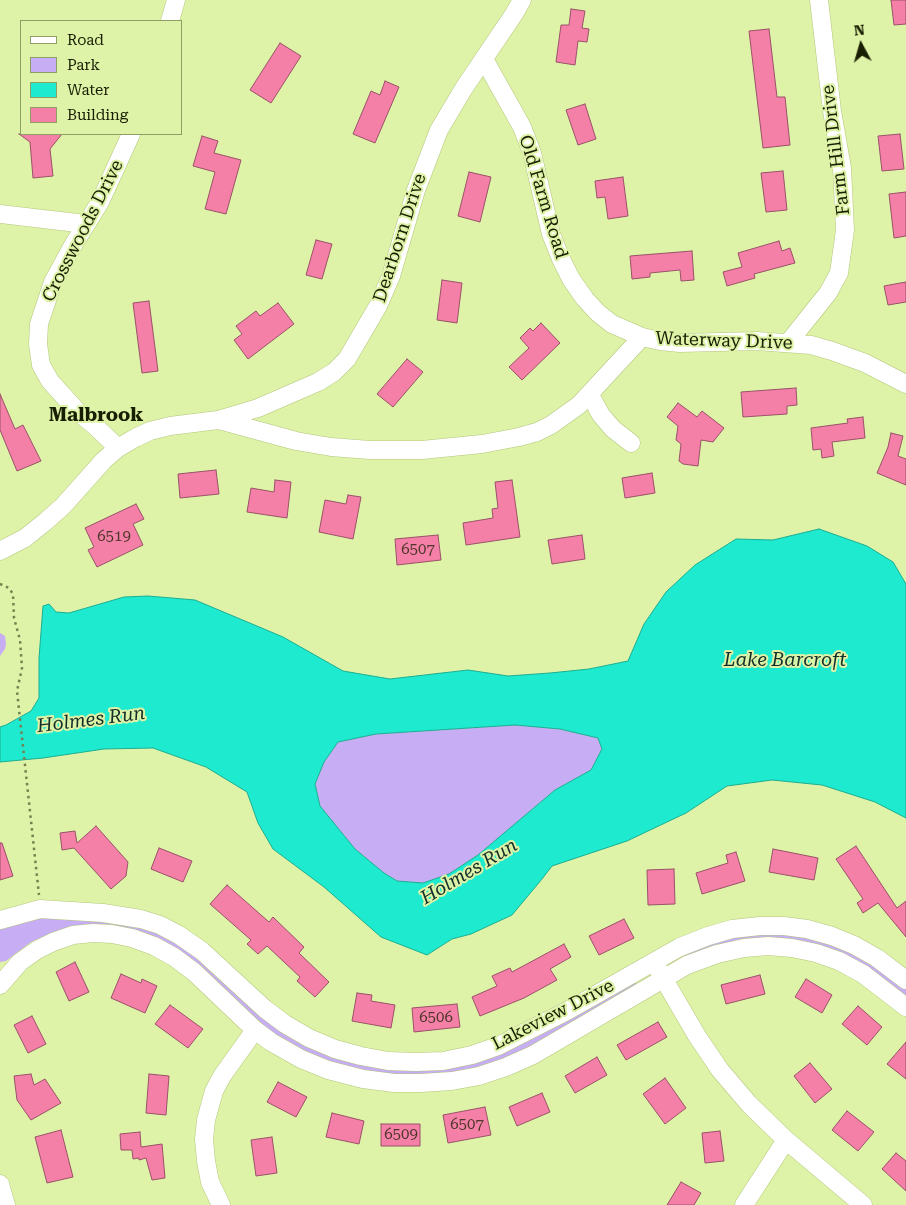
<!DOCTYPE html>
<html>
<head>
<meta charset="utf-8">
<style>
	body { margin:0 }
	#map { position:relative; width:906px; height:1205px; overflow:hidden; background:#def3a7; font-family:"Roboto Serif",serif }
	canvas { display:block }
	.legend { position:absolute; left:20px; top:20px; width:162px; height:115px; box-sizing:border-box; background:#def3a7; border:1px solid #8f9e65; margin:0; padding:6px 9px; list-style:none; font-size:15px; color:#181e02 }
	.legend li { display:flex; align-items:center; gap:10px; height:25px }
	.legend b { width:25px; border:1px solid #8f9e65 }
	.north { position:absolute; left:836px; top:20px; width:50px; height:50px; -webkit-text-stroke:4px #def3a7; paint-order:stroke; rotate:354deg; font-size:14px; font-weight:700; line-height:20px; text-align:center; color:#181e02 }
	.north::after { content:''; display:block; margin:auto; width:18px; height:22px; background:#181e02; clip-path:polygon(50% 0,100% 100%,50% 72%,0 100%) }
</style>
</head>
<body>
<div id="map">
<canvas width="906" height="1205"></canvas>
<ul class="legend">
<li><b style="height:6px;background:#fff"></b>Road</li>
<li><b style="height:14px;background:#c7aef4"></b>Park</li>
<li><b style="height:14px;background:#1deacf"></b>Water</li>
<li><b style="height:14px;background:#f580a7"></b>Building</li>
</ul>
<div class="north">N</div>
</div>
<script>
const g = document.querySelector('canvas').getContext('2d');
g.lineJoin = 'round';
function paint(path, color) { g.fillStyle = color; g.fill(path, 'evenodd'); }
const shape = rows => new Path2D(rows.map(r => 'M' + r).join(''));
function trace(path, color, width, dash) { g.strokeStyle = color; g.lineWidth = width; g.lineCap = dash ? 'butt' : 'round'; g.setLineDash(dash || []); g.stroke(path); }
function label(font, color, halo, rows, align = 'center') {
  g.font = font + ' "Roboto Serif",serif'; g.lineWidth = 4; g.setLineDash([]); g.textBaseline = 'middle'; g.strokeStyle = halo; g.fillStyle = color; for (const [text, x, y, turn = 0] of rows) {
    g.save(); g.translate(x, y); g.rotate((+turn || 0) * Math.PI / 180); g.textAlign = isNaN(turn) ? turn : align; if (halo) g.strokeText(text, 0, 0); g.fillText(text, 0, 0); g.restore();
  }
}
const green = shape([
	[0,633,5,636,6,644,5,649,0,656],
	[515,725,560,729,598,738,602,749,591,770,555,790,478,855,450,874,423,883,397,881,384,873,355,849,320,806,315,784,324,762,338,742,376,734],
	[39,915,131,923,178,941,270,1021,420,1068,636,982,636,984,634,987,526,1051,505,1060,453,1074,383,1075,331,1064,301,1050,273,1034,236,1004,109,926,93,924,80,925,47,935,31,942,6,961,0,962,0,924],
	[781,932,842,945,890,976,906,989,906,999,834,952,689,956,684,956,682,953,706,940]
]);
const water = shape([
	[819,529,867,546,893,562,906,584,906,818,875,802,822,785,772,780,727,786,686,813,627,841,552,866,542,879,512,915,471,934,452,939,427,955,381,937,324,887,273,849,258,823,247,792,206,767,153,748,104,749,43,758,0,762,0,727,6,725,31,711,39,698,39,658,43,606,49,604,56,612,69,613,124,597,148,596,195,600,283,637,343,671,390,679,468,670,508,676,550,673,589,669,628,661,644,624,666,592,695,565,736,539,773,540,819,529],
	[515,725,560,729,598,738,602,749,591,770,555,790,478,855,449,874,423,883,397,881,384,873,355,849,320,806,315,784,324,762,338,742,376,734,515,725]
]);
const building = shape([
	[891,0,906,0,906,24,894,25,891,0],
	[571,9,585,11,582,28,589,29,587,42,578,41,575,65,556,62,561,25,569,25,571,9],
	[769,29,777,97,785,97,790,145,763,148,749,31,769,29],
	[280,43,301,56,271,103,250,90,280,43],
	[385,81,399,87,375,143,353,134,371,91,380,95,385,81],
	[585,104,596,139,578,145,566,110,585,104],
	[19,134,62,134,50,149,53,176,33,178,30,142,19,134],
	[900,134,904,169,882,171,878,136,900,134],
	[202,136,218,141,214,153,241,160,226,214,205,209,215,172,193,166,202,136],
	[783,171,787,210,766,212,761,173,783,171],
	[469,172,491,177,480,222,458,216,469,172],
	[623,177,628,216,608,219,605,197,597,198,595,181,623,177],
	[906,192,906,236,894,238,889,194,906,192],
	[316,240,332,244,322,279,306,275,316,240],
	[779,241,782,251,790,248,795,263,754,274,755,278,727,286,723,272,742,267,738,253,779,241],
	[692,251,694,280,681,281,680,270,650,273,650,277,632,279,630,256,692,251],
	[442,280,462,283,457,323,437,320,442,280],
	[906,282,906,302,888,305,884,286,906,282],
	[149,301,158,371,142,373,133,303,149,301],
	[278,303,294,324,248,359,234,340,242,334,236,326,256,311,260,316,278,303],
	[541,323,560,343,522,380,509,367,529,348,520,338,530,328,533,331,541,323],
	[407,359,423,372,393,407,377,394,407,359],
	[796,388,797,405,787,406,787,414,743,417,741,392,796,388],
	[0,394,15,429,23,425,41,461,17,471,0,430,0,394],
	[678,403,697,417,702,411,724,428,713,442,701,440,698,466,683,464,679,461,681,444,676,440,678,426,667,417,678,403],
	[863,417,865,438,832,442,834,456,822,458,821,449,813,450,811,428,848,423,847,419,863,417],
	[891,433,903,436,898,456,906,459,906,485,877,473,888,447,891,433],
	[216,470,219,494,180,498,178,474,216,470],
	[652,473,655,493,625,498,622,478,652,473],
	[275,480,291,482,287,518,247,512,251,488,274,492,275,480],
	[512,480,520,537,466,545,463,523,493,518,492,509,498,508,495,482,512,480],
	[348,495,361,497,353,539,319,532,325,500,346,504,348,495],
	[136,504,144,519,133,524,143,545,97,567,88,550,94,547,85,528,136,504],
	[438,535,441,560,397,565,395,539,438,535],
	[582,535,585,559,552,564,548,540,582,535],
	[96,826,128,862,126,876,111,889,74,848,62,850,60,833,75,831,77,843,96,826],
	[0,843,2,843,13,876,0,880,0,843],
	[856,846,897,908,906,901,906,937,878,903,863,913,857,903,863,899,836,859,856,846],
	[159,848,192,861,183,882,151,869,159,848],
	[773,849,818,858,814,880,769,872,773,849],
	[736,852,745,881,702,894,696,873,728,863,726,855,736,852],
	[674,869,675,904,648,905,647,870,674,869],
	[227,885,269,922,273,917,304,947,299,953,329,982,315,997,297,981,300,977,267,946,258,954,247,944,251,940,210,904,227,885],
	[624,919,634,938,599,955,589,936,624,919],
	[564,944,571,957,550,969,557,980,524,998,480,1016,472,997,497,986,492,976,510,968,512,972,564,944],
	[75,962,89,992,69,1001,56,972,75,962],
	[121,974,141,983,142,979,157,986,145,1013,111,998,121,974],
	[760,975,765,994,726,1004,721,985,760,975],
	[806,979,832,995,822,1013,795,997,806,979],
	[357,993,372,995,371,1001,395,1005,391,1028,352,1021,357,993],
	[457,1004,460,1027,414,1032,412,1008,457,1004],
	[170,1005,203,1029,188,1048,155,1024,170,1005],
	[858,1006,882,1027,867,1045,842,1024,858,1006],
	[32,1016,46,1044,28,1053,14,1025,32,1016],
	[658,1022,667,1037,626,1060,617,1045,658,1022],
	[906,1042,906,1079,887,1064,906,1042],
	[597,1057,607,1075,575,1093,565,1076,597,1057],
	[810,1063,832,1089,815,1103,794,1076,810,1063],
	[31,1074,34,1085,45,1079,61,1103,31,1120,17,1100,14,1076,31,1074],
	[149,1074,169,1076,166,1115,146,1113,149,1074],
	[665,1078,686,1108,665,1124,643,1094,665,1078],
	[278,1082,307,1097,296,1117,267,1102,278,1082],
	[542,1093,550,1112,517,1126,509,1107,542,1093],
	[485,1107,491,1135,448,1143,443,1115,485,1107],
	[847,1111,874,1132,858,1151,832,1130,847,1111],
	[332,1113,364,1121,359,1144,326,1137,332,1113],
	[381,1124,420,1124,420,1146,381,1146,381,1124],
	[61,1130,73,1177,47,1183,35,1137,61,1130],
	[720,1131,724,1161,705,1163,702,1133,720,1131],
	[140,1132,141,1147,162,1144,165,1178,152,1180,146,1158,139,1160,139,1158,133,1159,132,1150,121,1150,120,1134,140,1132],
	[272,1137,277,1173,256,1176,251,1140,272,1137],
	[896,1153,906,1161,906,1191,882,1169,896,1153],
	[681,1182,701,1193,694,1205,667,1205,681,1182]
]);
const path = shape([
	[0,584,9,588,13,594,14,618,20,640,22,668,17,691,39,895]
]);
const minor = shape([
	[170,21,176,0],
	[484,59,522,127,532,153,551,234,561,259,571,279,585,299,598,313,612,324,642,337],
	[0,214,86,224],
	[788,343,828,293,839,273,845,230,842,168,832,111,819,0],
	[590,395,601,415,613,429,631,443],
	[219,420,296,441,331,447,370,450,422,450,482,444,519,437,537,432,551,425,579,405,642,337,660,341,680,343,757,341,811,345,832,351,865,363,906,384],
	[118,448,95,426,78,412,50,381,41,365,38,344,39,324,53,282,72,247,100,202,131,134],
	[0,551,25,538,45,522,63,506,104,460,118,448,135,438,150,431,170,426,218,420,258,408,318,382,334,372,347,359,378,306,391,276,416,190,439,130,464,88,514,14,522,0],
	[0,920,40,909,103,913,141,919,160,925,179,935,202,951,265,1009,285,1024,309,1038,335,1049,361,1056,388,1061,416,1062,443,1061,472,1055,498,1046,567,1011,680,947,708,936,732,929,760,926,784,926,807,929,832,936,854,945,877,958,906,980],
	[658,969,697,1036,720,1070,749,1104,786,1140,863,1205],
	[0,985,20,962,37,950,53,942,73,935,93,933,112,934,132,938,154,946,174,957,194,972,255,1030,271,1042,301,1059,328,1070,363,1079,394,1083,421,1083,452,1081,479,1076,506,1067,533,1055,687,965,717,954,744,948,768,946,792,948,816,953,839,961,863,974,906,1007],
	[0,1184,6,1205],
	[221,1205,210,1182,206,1161,204,1139,206,1120,214,1091,222,1076,255,1030],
	[744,1205,786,1140]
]);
const numberNames = [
	["6519",114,537],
	["6507",418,550],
	["6506",436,1018],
	["6507",467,1125],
	["6509",401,1135]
];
const streetNames = [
	["Farm Hill Drive",836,150,-97],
	["Old Farm Road",543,197,73],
	["Crosswoods Drive",83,231,-63],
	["Dearborn Drive",400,238,-72],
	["Waterway Drive",724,341,2],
	["Lakeview Drive",553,1015,-27]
];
const neighbourhoodNames = [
	["Malbrook",96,415]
];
const waterNames = [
	["Lake Barcroft",785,660],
	["Holmes Run",91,720,-7],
	["Holmes Run",469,872,-31]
];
paint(green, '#c7aef4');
paint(water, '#1deacf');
trace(water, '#1cad92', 1);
paint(building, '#f580a7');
trace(building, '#995168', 1);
trace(minor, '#b3c67c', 19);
trace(path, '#74814f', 2.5, [2.5, 4]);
trace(minor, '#fff', 18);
label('15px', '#4f362b', null, numberNames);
label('18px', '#181e02', '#def3a7', streetNames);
label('bold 19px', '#181e02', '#def3a7', neighbourhoodNames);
label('italic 19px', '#132f2a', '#def3a7', waterNames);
</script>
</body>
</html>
